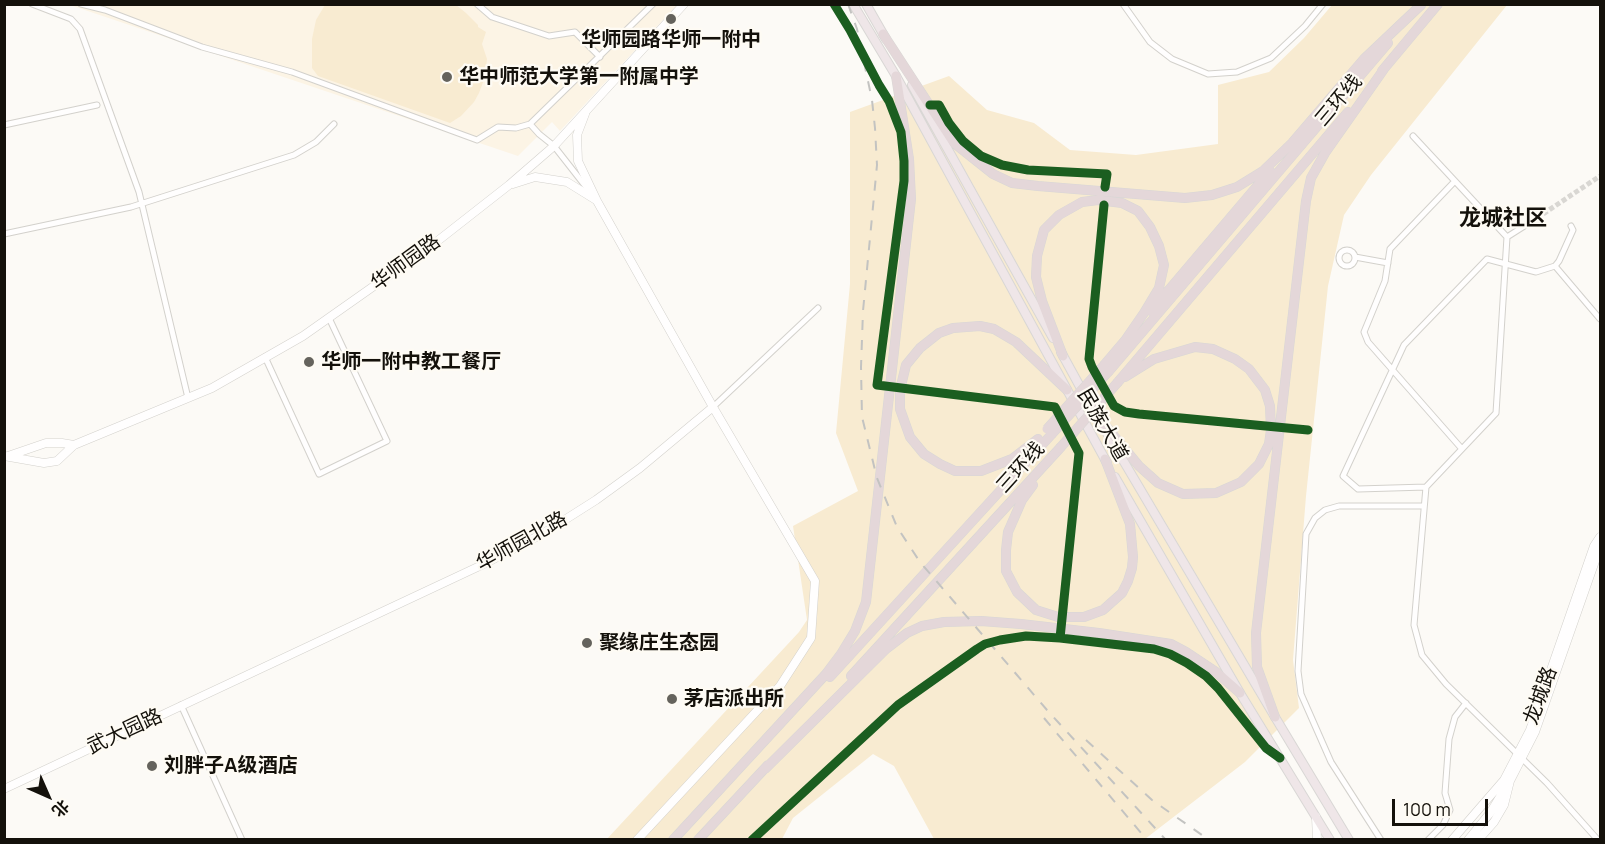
<!DOCTYPE html>
<html>
<head>
<meta charset="utf-8">
<style>
	body { margin:0 }
	#map { position:relative; width:1605px; height:844px; overflow:hidden; background:#fcfaf6; font-family:Manrope,"Noto Sans SC",sans-serif }
	canvas { display:block }
	.frame { position:absolute; inset:0; border:6px solid #14110b; pointer-events:none }
	.north { position:absolute; left:18px; top:766px; width:60px; height:60px; -webkit-text-stroke:4px #fefbf4; paint-order:stroke; rotate:135deg; font-size:16px; font-weight:700; line-height:24px; text-align:center; color:#14110b }
	.north::after { content:''; display:block; margin:auto; width:21px; height:27px; background:#14110b; clip-path:polygon(50% 0,100% 100%,50% 72%,0 100%) }
	.scale { position:absolute; left:1392px; top:799px; width:96px; height:27px; box-sizing:border-box; border:3px solid #14110b; border-top:0; padding-left:8px; font-size:18px; line-height:21px; white-space:nowrap; color:#14110b; -webkit-text-stroke:4px #fefbf4; paint-order:stroke }
</style>
</head>
<body>
<div id="map">
<canvas width="1605" height="844"></canvas>
<div class="frame"></div>
<div class="north">北</div>
<div class="scale">100 m</div>
</div>
<script>
const g = document.querySelector('canvas').getContext('2d');
g.lineJoin = 'round';
function paint(path, color) { g.fillStyle = color; g.fill(path, 'evenodd'); }
const shape = rows => new Path2D(rows.map(r => 'M' + r).join(''));
function trace(path, color, width, dash) { g.strokeStyle = color; g.lineWidth = width; g.lineCap = dash ? 'butt' : 'round'; g.setLineDash(dash || []); g.stroke(path); }
function label(font, color, halo, rows, align = 'center') {
  g.font = font + ' Manrope,"Noto Sans SC",sans-serif'; g.lineWidth = 4.5; g.setLineDash([]); g.textBaseline = 'middle'; g.strokeStyle = halo; g.fillStyle = color; for (const [text, x, y, turn = 0] of rows) {
    g.save(); g.translate(x, y); g.rotate((+turn || 0) * Math.PI / 180); g.textAlign = isNaN(turn) ? turn : align; if (halo) g.strokeText(text, 0, 0); g.fillText(text, 0, 0); g.restore();
  }
}
const built = shape([
	[70,5,677,5,560,131,552,122,518,156]
]);
const green = shape([
	[325,5,456,5,466,13,478,25,478,27,486,32,482,44,487,59,485,77,479,93,474,102,461,116,450,123,318,76,312,68,312,39,316,20],
	[1332,5,1507,5,1371,175,1344,215,1328,286,1306,496,1293,660,1299,708,1245,762,1145,839,934,839,894,766,873,754,793,818,782,839,606,840,799,632,807,620,793,526,858,491,836,433,850,284,850,112,949,76,987,110,1034,123,1070,150,1136,155,1218,144,1218,85,1269,72,1304,38]
]);
const streetTunnel = shape([
	[1537,218,1600,176],
	[1257,426,1273,427]
]);
const street = shape([
	[32,4,71,19,80,29,139,192,188,398],
	[81,4,105,10,202,47,292,72,477,140,498,127,516,128,530,124,653,4],
	[477,4,492,17,549,36,575,32,600,57],
	[834,4,850,30,879,85,889,101,901,132,904,161,904,181,877,385,885,385],
	[1123,4,1150,42,1172,59,1208,74,1237,72,1271,58,1305,26,1323,4],
	[930,105,939,105,949,123,963,141,981,156,1002,165,1028,170,1107,174,1105,187],
	[530,124,539,134,554,146,590,192],
	[4,125,97,105],
	[1413,136,1507,237],
	[1455,181,1390,249,1385,281,1364,332,1368,342,1462,449],
	[1104,205,1089,359,1092,367,1114,406,1125,412,1139,414,1257,426],
	[1537,218,1507,237,1496,413,1426,487,1414,625,1422,655,1446,684,1547,783,1598,840],
	[4,234,131,207,294,155,316,142,334,124],
	'1339 258a8 8 0 1 1 16 0a8 8 0 1 1-16 0Z',
	[1355,257,1388,263],
	[1555,266,1600,319],
	[265,357,319,474,387,441,329,318],
	[905,388,1055,407,1079,453,1062,613],
	[713,407,818,308],
	[1284,428,1308,430],
	[1426,487,1358,489,1343,476,1404,345,1487,259,1536,272,1555,266,1559,261,1573,230,1571,226],
	[181,705,242,840],
	[752,840,898,705,977,649,985,644,1000,640,1026,636,1060,638,1154,649,1170,654,1187,663,1206,676,1218,688,1266,748,1276,755],
	[1381,840,1331,762,1301,694,1298,671,1306,534,1315,518,1325,510,1339,506,1424,506],
	[1428,840,1443,825,1450,810,1445,793,1449,739,1455,717,1466,703]
]);
const secondary = shape([
	[585,114,577,135,578,161,597,201,713,407,815,581,811,638,780,686,637,840],
	[513,184,535,177,567,182,596,200],
	[4,456,44,463,57,461,74,445,212,388,303,336,435,243,509,185,554,146,684,4],
	[8,456,46,443,62,443,74,445],
	[4,789,484,564,544,533,596,500,640,468,713,407],
	[1316,817,1317,840],
	[1452,840,1504,780,1530,730,1594,546,1600,537],
	[1468,840,1490,813,1506,787],
	[1478,840,1494,822,1504,805,1510,781,1535,732,1600,547]
]);
const primary = shape([
	[853,4,896,76,1107,463],
	[866,4,886,39],
	[912,85,1053,338],
	[1061,352,1095,414],
	[1104,428,1275,717,1349,840],
	[1115,477,1240,693,1330,840]
]);
const highway = shape([
	[883,34,954,143,993,174,1012,183,1038,186,1185,198,1212,195,1237,187,1263,171,1292,143,1364,59,1421,5],
	[1382,71,1438,4],
	[1151,311,1270,171],
	[1063,356,1042,301,1036,277,1037,256,1044,230,1059,215,1082,202,1098,200,1122,203,1138,211,1150,227,1159,246,1164,265,1159,288,1144,313,1124,342],
	[1105,364,1128,337],
	[1109,371,1388,43],
	[1118,382,1348,112],
	[1095,413,1139,466,1158,483,1183,494,1216,493,1241,482,1259,464,1269,444,1271,430,1270,406,1265,390,1249,369,1235,359,1213,349,1195,347,1154,359,1125,377],
	[1038,439,1012,459,981,471,955,471,940,464,924,454,910,437,900,409,900,390,906,365,920,348,939,333,953,328,980,326,994,329,1016,342,1067,390],
	[1001,481,1023,456],
	[1033,485,1022,500,1008,532,1006,550,1006,571,1017,592,1036,610,1058,617,1084,617,1103,610,1122,593,1128,581,1132,568,1133,557,1130,524,1105,459],
	[851,676,1060,448],
	[830,677,1051,435],
	[1275,717,1257,667,1256,633,1306,201,1311,178,1325,153,1384,69],
	[765,769,886,649,907,633,922,626,944,622,981,621,1021,624,1099,633,1171,644,1186,652,1216,672,1240,693],
	[673,840,826,674,841,654,855,631,866,602,911,199,909,159,896,76],
	[698,840,768,765]
]);
const rail = shape([
	[848,4,857,29,872,100,875,128,877,165,863,311,861,367,862,417,877,478,897,527,920,562,1047,710,1166,840],
	[1044,718,1147,840],
	[1086,740,1152,800,1209,840]
]);
const highwayBridge = shape([
	[1047,429,1105,364],
	[1051,435,1109,371],
	[1060,448,1118,382]
]);
const cycleway = shape([
	[834,4,850,30,879,85,889,101,901,132,904,161,904,181,877,385,1055,407,1079,453,1060,638],
	[930,105,939,105,949,123,963,141,981,156,1002,165,1028,170,1107,174,1105,187],
	[1104,205,1089,359,1092,367,1114,406,1125,412,1139,414,1308,430],
	[752,840,898,705,977,649,985,644,1000,640,1026,636,1060,638,1154,649,1170,654,1187,663,1206,676,1218,688,1266,748,1280,758]
]);
const markers = [
	[671,19,6,"#65635d"],
	[447,77,6,"#65635d"],
	[309,362,6,"#65635d"],
	[587,643,6,"#65635d"],
	[672,699,6,"#65635d"],
	[152,766,6,"#65635d"]
];
const poiNames = [
	["华师园路华师一附中",671,40,"center"],
	["华中师范大学第一附属中学",459,77],
	["华师一附中教工餐厅",321,362],
	["聚缘庄生态园",599,643],
	["茅店派出所",684,699],
	["刘胖子A级酒店",164,766]
];
const streetNames = [
	["三环线",1339,101,-50],
	["华师园路",406,263,-36],
	["民族大道",1102,425,60],
	["三环线",1021,468,-48],
	["华师园北路",522,542,-29],
	["龙城路",1541,696,-70],
	["武大园路",125,732,-25]
];
const quarterNames = [
	["龙城社区",1503,219]
];
paint(built, '#fcf4e5');
paint(green, '#f8ebd1');
trace(streetTunnel, '#d9d7d3', 5, [5, 2.5]);
trace(street, '#d3d1cc', 7);
trace(secondary, '#d3d1cc', 9);
trace(primary, '#d9d7d5', 10);
trace(highway, '#d9d7d5', 10);
trace(street, '#fffefe', 5);
trace(secondary, '#fffefe', 8);
trace(primary, '#efe6e8', 8);
trace(highway, '#e4d7d9', 9);
trace(rail, '#c3c3c1', 2, [10, 10]);
trace(highwayBridge, '#d9d7d5', 10, []);
trace(highwayBridge, '#e4d7d9', 9);
trace(cycleway, '#1b5e20', 9);
for (const [x, y, r, color] of markers) { const dot = new Path2D(); dot.arc(x, y, r, 0, 2 * Math.PI); g.fillStyle = color; g.fill(dot); trace(dot, '#fefbf4', 2); }
label('bold 20px', '#14110b', '#fefbf4', poiNames, 'left');
label('20px', '#14110b', '#fefbf4', streetNames);
label('bold 22px', '#14110b', '#fefbf4', quarterNames);
</script>
</body>
</html>
